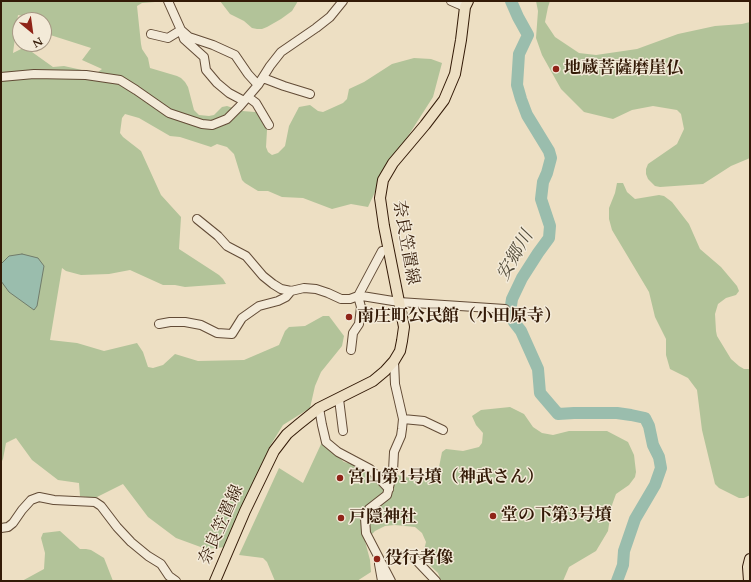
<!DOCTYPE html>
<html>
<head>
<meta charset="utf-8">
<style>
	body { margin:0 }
	#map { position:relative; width:751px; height:582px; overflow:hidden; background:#eddfc3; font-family:Cardo,serif }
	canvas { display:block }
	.frame { position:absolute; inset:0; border:2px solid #331a07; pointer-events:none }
	.north { position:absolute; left:12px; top:12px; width:40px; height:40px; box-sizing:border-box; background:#f3ead8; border:1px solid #a69784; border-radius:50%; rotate:151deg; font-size:11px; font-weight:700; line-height:16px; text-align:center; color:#331a07 }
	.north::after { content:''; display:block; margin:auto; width:14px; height:18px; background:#8f2418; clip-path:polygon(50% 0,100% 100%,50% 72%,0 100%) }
</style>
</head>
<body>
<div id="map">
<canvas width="751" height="582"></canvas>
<div class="frame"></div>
<div class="north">N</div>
</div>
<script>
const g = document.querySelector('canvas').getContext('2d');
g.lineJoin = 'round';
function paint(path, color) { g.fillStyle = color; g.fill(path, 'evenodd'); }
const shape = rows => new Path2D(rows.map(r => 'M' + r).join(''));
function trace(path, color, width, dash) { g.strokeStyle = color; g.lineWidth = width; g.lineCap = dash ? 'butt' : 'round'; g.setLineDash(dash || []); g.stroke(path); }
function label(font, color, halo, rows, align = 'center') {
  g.font = font + ' Cardo,"Noto Serif JP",serif'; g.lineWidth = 3; g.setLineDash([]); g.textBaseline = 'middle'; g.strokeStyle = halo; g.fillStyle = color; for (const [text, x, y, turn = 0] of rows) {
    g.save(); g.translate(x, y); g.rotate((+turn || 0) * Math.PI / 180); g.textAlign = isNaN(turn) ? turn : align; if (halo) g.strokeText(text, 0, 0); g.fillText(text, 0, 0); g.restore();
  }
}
const green = shape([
	[1,1,155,1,155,2,142,3,137,6,141,44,142,49,148,58,150,68,177,76,181,78,185,82,188,87,194,110,199,115,209,116,214,115,222,107,227,106,242,111,268,113,266,147,268,152,272,155,278,153,285,146,289,126,299,107,310,105,318,111,323,112,343,103,347,99,349,89,364,82,392,64,414,58,431,59,442,63,433,97,383,175,368,207,351,204,332,209,303,198,282,197,268,191,258,191,245,183,242,180,234,154,227,147,217,144,211,147,180,137,170,136,139,118,125,114,122,118,120,133,123,137,141,151,161,195,181,217,179,249,219,275,223,279,226,284,185,287,175,285,163,285,130,270,109,274,81,275,66,271,62,268,50,340,77,343,104,351,137,343,143,352,148,367,153,368,163,365,175,354,198,361,244,360,279,345,285,331,289,327,305,326,323,316,329,316,344,336,342,346,321,372,315,386,310,408,283,425,270,446,226,547,206,549,176,538,148,517,123,484,95,498,80,496,79,483,58,480,32,460,16,438,6,443,3,459,1,463],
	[18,15,38,19,38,20,44,20,44,33,91,48,82,60,102,69,90,78,82,70,64,66,53,67,25,47,13,53],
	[220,1,298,1,292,11,281,19,267,27,262,29,257,29,252,28,244,21,230,14],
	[536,1,550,1,548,7,545,22,555,37,579,53,596,55,637,49,678,34,715,26,742,24,750,22,750,158,731,166,703,184,660,187,655,186,648,179,646,174,646,169,648,164,677,144,684,129,681,114,677,110,653,106,632,110,613,119,584,112,561,89,542,55,536,38,538,11],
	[617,183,623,183,627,192,635,199,659,195,664,196,672,202,689,224,700,249,721,267,737,286,739,291,736,295,726,298,718,304,715,314,716,331,717,336,731,359,739,366,744,369,750,369,750,495,744,498,739,498,719,488,715,484,702,430,697,390,688,378,670,369,666,355,666,339,655,317,649,292,612,230,609,219,609,208,615,193],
	[510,407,524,414,533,427,542,433,553,435,569,431,607,431,628,442,634,455,636,472,635,477,629,485,616,494,612,505,608,531,596,551,569,567,563,581,441,581,438,573,422,558,426,542,422,533,415,527,395,525,385,526,375,531,365,541,370,560,371,572,357,581,275,581,267,562,263,558,239,555,279,468,303,483,322,442,344,462,410,478,435,470,439,467,442,452,446,449,463,451,479,447,482,443,483,433,476,425,472,416,481,410],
	[60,531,80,549,86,549,91,550,104,558,113,581,22,581,44,569,45,553,41,538,43,533]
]);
const water = shape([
	[22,254,38,258,44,266,37,306,34,310,9,292,1,281,1,264,9,256,22,254]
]);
const river = shape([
	[511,1,518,17,528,35,519,54,517,85,521,99,527,115,549,151,551,158,547,173,543,182,541,199,550,226,549,238,538,253,522,278,512,299,510,312,514,322,521,331,538,369,540,393,558,414,574,413,617,413,631,415,645,418,649,426,653,445,659,457,661,468,655,485,635,519,624,551,623,565,617,581]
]);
const minor = shape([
	[168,1,181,30,189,37,213,45,235,55,248,74,258,85],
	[451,1,465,7],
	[151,34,168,38,181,30,184,39,204,57,206,70,217,83,229,93,244,101],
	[1,77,34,74,86,75,120,80,136,90,169,113,202,124,212,125,227,119,240,106,258,85,270,66,281,52,316,28,330,17,343,1],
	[263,78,284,86,310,94],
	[248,97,256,103,269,125],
	[197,219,218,236,227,246,246,256,263,276,273,284,281,289,291,291,304,288,316,289,328,293,341,299,350,299,358,296,362,296,399,302,505,309],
	[159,324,170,322,185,322,201,325,217,333,232,334,242,318,259,306,278,301,286,297,291,291],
	[351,350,353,333,359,324,361,307,358,296,382,251,389,250],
	[339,399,343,431],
	[319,408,322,425,326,442,338,452,370,469,389,489],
	[403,419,424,421,443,430],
	[1,528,8,527,13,523,22,510,31,500,39,497,54,500,95,502,101,506,117,527,131,542,148,556,161,564,169,576,176,581],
	[415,559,436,581],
	[379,562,379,564,382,581],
	[391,581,366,533,365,518,369,509,387,495,393,471,394,452,401,436,402,429,403,419,395,384,394,361]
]);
const major = shape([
	[215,581,245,511,274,451,287,434,299,424,319,408,373,381,385,371,394,361,400,351,402,341,404,327,384,226,380,198,383,180,393,163,425,125,444,100,455,74,461,40,465,7,468,1],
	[749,581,748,567,750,559]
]);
const markers = [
	[556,69,4,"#8f2418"],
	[349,317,4,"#8f2418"],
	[340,478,4,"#8f2418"],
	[493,516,4,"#8f2418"],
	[341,518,4,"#8f2418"],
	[377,559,4,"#8f2418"]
];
const poiNames = [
	["地蔵菩薩磨崖仏",564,69],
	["南庄町公民館（小田原寺）",357,317],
	["宮山第1号墳（神武さん）",348,478],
	["堂の下第3号墳",501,516],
	["戸隠神社",349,518],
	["役行者像",385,559]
];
const streetNames = [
	["奈良笠置線",405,243,80],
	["奈良笠置線",222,525,-66]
];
const waterNames = [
	["安郷川",516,256,-60]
];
paint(green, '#b2c399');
paint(water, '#9abdad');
trace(water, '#717c6b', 1);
trace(river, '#9abdad', 12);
trace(minor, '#624b36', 10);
trace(major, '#331a07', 12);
trace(minor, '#f3ead8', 8);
trace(major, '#eddfc3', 10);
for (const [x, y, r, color] of markers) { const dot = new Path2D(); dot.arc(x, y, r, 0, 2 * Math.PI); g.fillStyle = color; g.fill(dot); trace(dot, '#f3ead8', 1.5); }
label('bold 17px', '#331a07', '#f3ead8', poiNames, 'left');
label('17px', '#331a07', '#f3ead8', streetNames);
label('italic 18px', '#524b39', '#f3ead8', waterNames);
</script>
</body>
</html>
